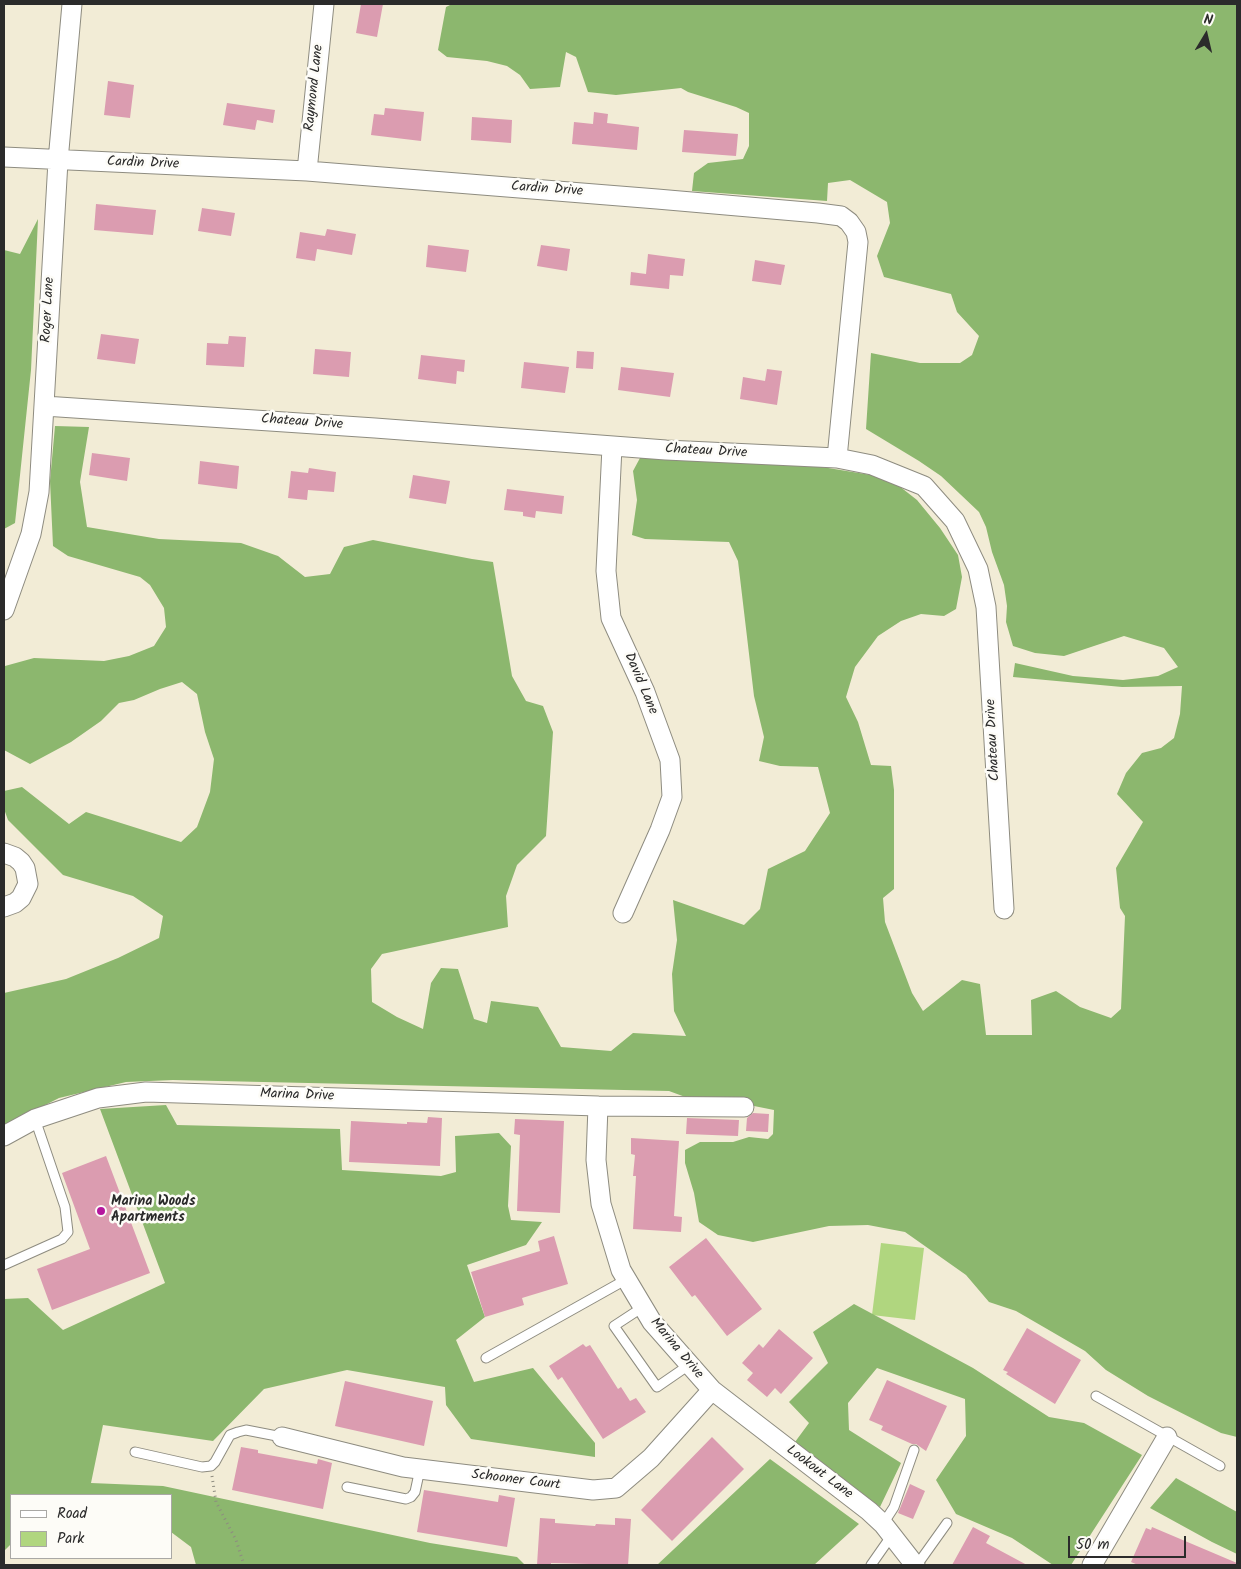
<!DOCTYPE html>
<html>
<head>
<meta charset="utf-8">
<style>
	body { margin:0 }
	#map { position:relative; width:1241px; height:1569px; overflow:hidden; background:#f2ecd6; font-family:Kalam,sans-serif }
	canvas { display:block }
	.frame { position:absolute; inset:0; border:5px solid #2b2b2b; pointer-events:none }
	.legend { position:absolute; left:10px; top:1494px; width:162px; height:65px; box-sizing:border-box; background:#fdfcf7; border:1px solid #a9a8a5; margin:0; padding:6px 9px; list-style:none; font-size:15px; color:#2b2b2b }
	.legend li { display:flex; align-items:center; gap:10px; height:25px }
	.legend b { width:25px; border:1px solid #a9a8a5 }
	.north { position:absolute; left:1181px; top:10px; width:50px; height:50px; -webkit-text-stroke:4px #fdfcf7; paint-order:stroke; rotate:9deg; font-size:14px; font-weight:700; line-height:20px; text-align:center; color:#2b2b2b }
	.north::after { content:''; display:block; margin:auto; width:18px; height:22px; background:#2b2b2b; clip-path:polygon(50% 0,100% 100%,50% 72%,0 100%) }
	.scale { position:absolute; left:1068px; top:1536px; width:118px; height:22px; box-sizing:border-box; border:2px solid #2b2b2b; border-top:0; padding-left:6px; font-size:15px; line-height:18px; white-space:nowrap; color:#2b2b2b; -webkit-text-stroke:4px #fdfcf7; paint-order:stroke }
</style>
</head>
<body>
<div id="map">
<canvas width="1241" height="1569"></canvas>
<div class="frame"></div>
<ul class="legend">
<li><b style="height:6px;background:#fff"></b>Road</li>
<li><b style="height:14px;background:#b0d67f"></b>Park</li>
</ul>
<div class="north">N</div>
<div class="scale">50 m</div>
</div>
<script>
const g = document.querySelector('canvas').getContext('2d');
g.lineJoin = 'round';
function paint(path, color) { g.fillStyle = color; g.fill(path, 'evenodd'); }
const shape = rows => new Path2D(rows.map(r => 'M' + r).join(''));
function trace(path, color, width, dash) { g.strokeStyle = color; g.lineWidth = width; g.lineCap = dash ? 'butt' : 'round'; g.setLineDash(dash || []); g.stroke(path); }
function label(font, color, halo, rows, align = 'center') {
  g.font = font + ' Kalam,sans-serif'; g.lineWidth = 5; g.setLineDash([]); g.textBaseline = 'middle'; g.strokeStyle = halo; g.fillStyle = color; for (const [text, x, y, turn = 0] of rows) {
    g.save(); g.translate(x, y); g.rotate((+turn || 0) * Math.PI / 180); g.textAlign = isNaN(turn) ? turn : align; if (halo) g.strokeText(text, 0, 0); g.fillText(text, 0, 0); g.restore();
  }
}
const green = shape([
	[881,1243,924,1248,915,1320,872,1315]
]);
const forest = shape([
	[452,4,1237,4,1237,1437,1221,1433,1148,1396,1106,1370,1085,1351,1016,1311,989,1302,966,1275,905,1232,868,1225,829,1226,753,1242,718,1235,699,1222,694,1193,685,1163,685,1150,700,1142,733,1142,749,1137,768,1139,773,1134,774,1110,754,1106,745,1097,717,1100,688,1098,669,1091,173,1080,126,1082,59,1098,4,1126,4,993,66,979,118,958,159,938,163,916,133,896,63,875,8,820,4,809,4,791,22,787,69,824,86,812,181,842,197,827,210,792,214,759,205,732,197,694,182,682,160,689,134,700,119,703,101,721,71,742,30,764,4,750,4,670,5,666,34,658,104,661,129,656,154,646,166,627,164,608,150,585,140,577,68,556,53,546,50,481,55,426,89,427,80,482,87,527,159,539,241,543,278,556,305,577,330,574,344,547,373,540,472,559,493,562,512,676,526,701,543,706,553,732,546,836,517,865,506,896,508,927,382,954,371,969,372,1002,397,1017,423,1029,431,983,441,968,458,969,474,1019,487,1023,491,1001,538,1007,561,1047,611,1051,633,1033,686,1036,674,1011,672,974,677,940,673,900,744,925,760,909,768,869,805,851,830,813,818,767,780,766,759,761,764,737,754,696,738,561,729,542,645,539,632,535,637,500,633,471,640,458,664,458,822,467,871,475,894,482,917,500,940,528,958,555,962,577,956,609,944,616,921,614,901,621,878,636,855,667,846,697,858,722,871,765,891,766,894,790,894,889,883,898,885,922,912,993,923,1011,962,980,980,984,986,1035,1032,1035,1031,1000,1056,991,1080,1007,1111,1018,1121,1009,1125,916,1120,908,1116,868,1143,822,1117,794,1126,773,1142,753,1161,748,1174,738,1180,714,1182,686,1122,687,1013,677,1015,663,1073,676,1123,680,1158,676,1178,667,1164,648,1124,636,1064,656,1035,653,1013,646,1006,622,1007,606,1004,585,992,552,986,527,979,512,941,476,919,461,866,429,871,353,920,363,960,363,972,355,979,336,957,312,951,294,884,277,877,256,890,223,887,202,850,180,828,183,827,201,692,191,694,173,708,163,743,159,749,146,749,113,736,107,688,92,681,88,616,95,588,92,576,57,566,52,560,87,530,89,520,75,507,66,487,61,447,57,438,50,446,7],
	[38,219,31,370,15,523,4,529,4,250,20,254],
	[166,1105,177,1125,340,1129,342,1170,441,1176,456,1172,455,1136,499,1133,511,1146,508,1206,511,1220,542,1222,526,1245,467,1265,485,1317,456,1340,474,1382,533,1368,595,1443,595,1457,471,1439,446,1405,445,1387,347,1370,264,1389,213,1441,103,1425,91,1483,163,1486,430,1543,517,1557,525,1565,196,1565,191,1547,171,1532,171,1495,11,1495,11,1544,4,1551,4,1299,28,1298,63,1330,165,1283,100,1109],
	[854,1304,973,1368,1049,1417,1084,1423,1142,1455,1071,1565,1053,1565,1012,1538,956,1514,936,1480,966,1436,965,1399,877,1368,848,1403,849,1430,901,1463,880,1507,795,1442,809,1423,789,1402,828,1363,813,1332],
	[770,1459,859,1524,814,1565,657,1565],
	[1176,1478,1237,1512,1237,1554,1212,1542,1150,1508]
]);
const building = shape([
	[361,4,383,4,377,37,356,33],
	[108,81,134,85,130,118,104,115],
	[227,103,275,110,273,123,257,120,255,130,223,125],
	[385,108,424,112,421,141,371,135,374,114,384,115],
	[594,112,608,114,607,123,639,127,637,150,572,144,574,122,593,124],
	[472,117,512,120,511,143,471,140],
	[684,130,738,134,736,156,682,152],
	[96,204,156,210,153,235,94,230],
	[202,208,235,213,231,236,198,231],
	[327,229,356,234,352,255,317,249,315,261,296,258,300,232,325,236],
	[428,245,469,250,466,272,426,267],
	[541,245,570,249,567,271,537,266],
	[648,254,685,259,683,276,670,275,669,289,630,285,631,272,646,274],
	[755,260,785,265,781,285,752,281],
	[101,334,139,339,135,364,97,359],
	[229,336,246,337,244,367,206,365,207,343,228,344],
	[315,349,351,352,349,377,313,374],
	[577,351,594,352,593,369,576,368],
	[421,355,465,360,464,372,457,371,456,384,418,379],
	[524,362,569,367,565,393,521,388],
	[621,367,674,373,670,397,618,390],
	[767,369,782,371,777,405,740,399,743,377,765,381],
	[92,453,130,458,127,481,89,475],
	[200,461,239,466,237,489,198,484],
	[309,468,336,472,334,492,308,490,307,500,288,498,291,471,308,473],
	[413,475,450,481,446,504,409,498],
	[507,489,564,496,562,514,536,511,535,518,523,516,523,512,504,510],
	[753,1113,769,1114,768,1132,746,1131,747,1118],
	[428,1117,442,1118,440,1166,349,1162,351,1121,407,1124,407,1122,427,1123],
	[687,1118,739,1120,738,1136,686,1134],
	[515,1119,564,1121,560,1213,517,1211,520,1135,514,1134],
	[631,1138,679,1141,674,1216,682,1217,681,1232,633,1229,636,1176,633,1176,635,1155,631,1154],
	[106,1156,150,1273,52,1310,37,1269,90,1249,62,1173],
	[554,1236,568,1284,522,1298,524,1305,485,1317,471,1272,540,1251,538,1241],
	[706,1238,762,1309,727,1336,695,1295,692,1297,669,1267],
	[1027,1328,1081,1360,1055,1404,1006,1374,1008,1372,1003,1370],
	[779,1329,813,1358,781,1394,775,1388,767,1397,747,1380,753,1373,742,1363,759,1344,763,1348],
	[583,1344,586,1347,590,1345,618,1389,621,1387,630,1401,636,1398,646,1412,603,1439,562,1377,558,1380,549,1366],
	[887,1380,947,1406,926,1451,916,1444,912,1444,881,1430,883,1426,869,1420],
	[345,1381,433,1401,424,1446,335,1426],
	[712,1437,744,1469,672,1541,641,1510],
	[241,1447,258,1450,258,1453,317,1464,318,1459,332,1463,323,1509,232,1490],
	[910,1484,925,1491,913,1519,898,1513],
	[424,1490,498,1502,499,1495,515,1498,507,1547,417,1532],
	[540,1518,555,1519,555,1523,595,1526,596,1524,615,1525,615,1518,631,1519,628,1565,551,1563,551,1565,537,1565],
	[973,1527,990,1536,986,1543,1027,1565,952,1565],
	[1152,1527,1237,1563,1237,1565,1138,1565,1131,1562,1146,1528,1151,1530]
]);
const path = shape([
	[212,1476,216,1502,236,1540,244,1565]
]);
const lane = shape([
	[4,1265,62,1239,68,1232,65,1207,35,1119],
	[643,1307,614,1326,657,1387,689,1365],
	[486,1358,627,1279],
	[1096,1396,1220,1466],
	[135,1452,202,1467,211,1466,215,1462,230,1435,238,1432,246,1430,282,1437],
	[347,1487,406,1499,411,1497,415,1492,420,1469],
	[883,1524,894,1507,914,1450],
	[871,1565,892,1535],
	[917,1565,947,1523]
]);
const street = shape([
	[4,157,307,171,657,199,818,213,841,216,849,222,856,232,858,242,837,458],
	[307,171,324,4],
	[44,406,375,428,666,450,837,458,872,465,924,486,955,521,978,569,986,607,1004,909],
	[612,447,606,571,611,618,645,692,670,760,672,797,660,830,623,913],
	[4,610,31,534,39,492,58,161,72,4],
	[4,853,15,857,21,862,25,868,28,884,21,898,15,903,4,907],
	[598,1106,596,1160,601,1204,621,1270,652,1322,712,1390,869,1511,883,1524,915,1565],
	[4,1136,35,1119,98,1098,146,1092,598,1106,744,1107],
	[282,1437,403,1467,593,1490,616,1488,651,1458,712,1390],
	[1092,1565,1167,1437]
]);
const markers = [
	[101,1211,5,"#b5179e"]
];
const streetNames = [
	["Raymond Lane",315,88,-84],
	["Cardin Drive",143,164,2],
	["Cardin Drive",547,190,4],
	["Roger Lane",49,310,-87],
	["Chateau Drive",302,423,4],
	["Chateau Drive",706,452,3],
	["David Lane",640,684,67],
	["Chateau Drive",994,740,-93],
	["Marina Drive",297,1096,2],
	["Marina Drive",676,1349,50],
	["Lookout Lane",819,1473,37],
	["Schooner Court",516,1481,7]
];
const poiNames = [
	["Marina Woods",111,1203],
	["Apartments",111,1219]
];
paint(green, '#b0d67f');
paint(forest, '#8cb76e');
paint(building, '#db9cb0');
trace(lane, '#8e8c80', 11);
trace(street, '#8e8c80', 21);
trace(path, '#8e8c80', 3, [1, 4]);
trace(lane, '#fff', 9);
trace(street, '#fff', 19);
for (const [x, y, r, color] of markers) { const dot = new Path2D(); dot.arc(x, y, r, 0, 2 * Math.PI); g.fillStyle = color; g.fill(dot); trace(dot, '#fdfcf7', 2); }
label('14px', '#2b2b2b', '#fdfcf7', streetNames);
label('bold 14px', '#2b2b2b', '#fdfcf7', poiNames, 'left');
</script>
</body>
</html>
